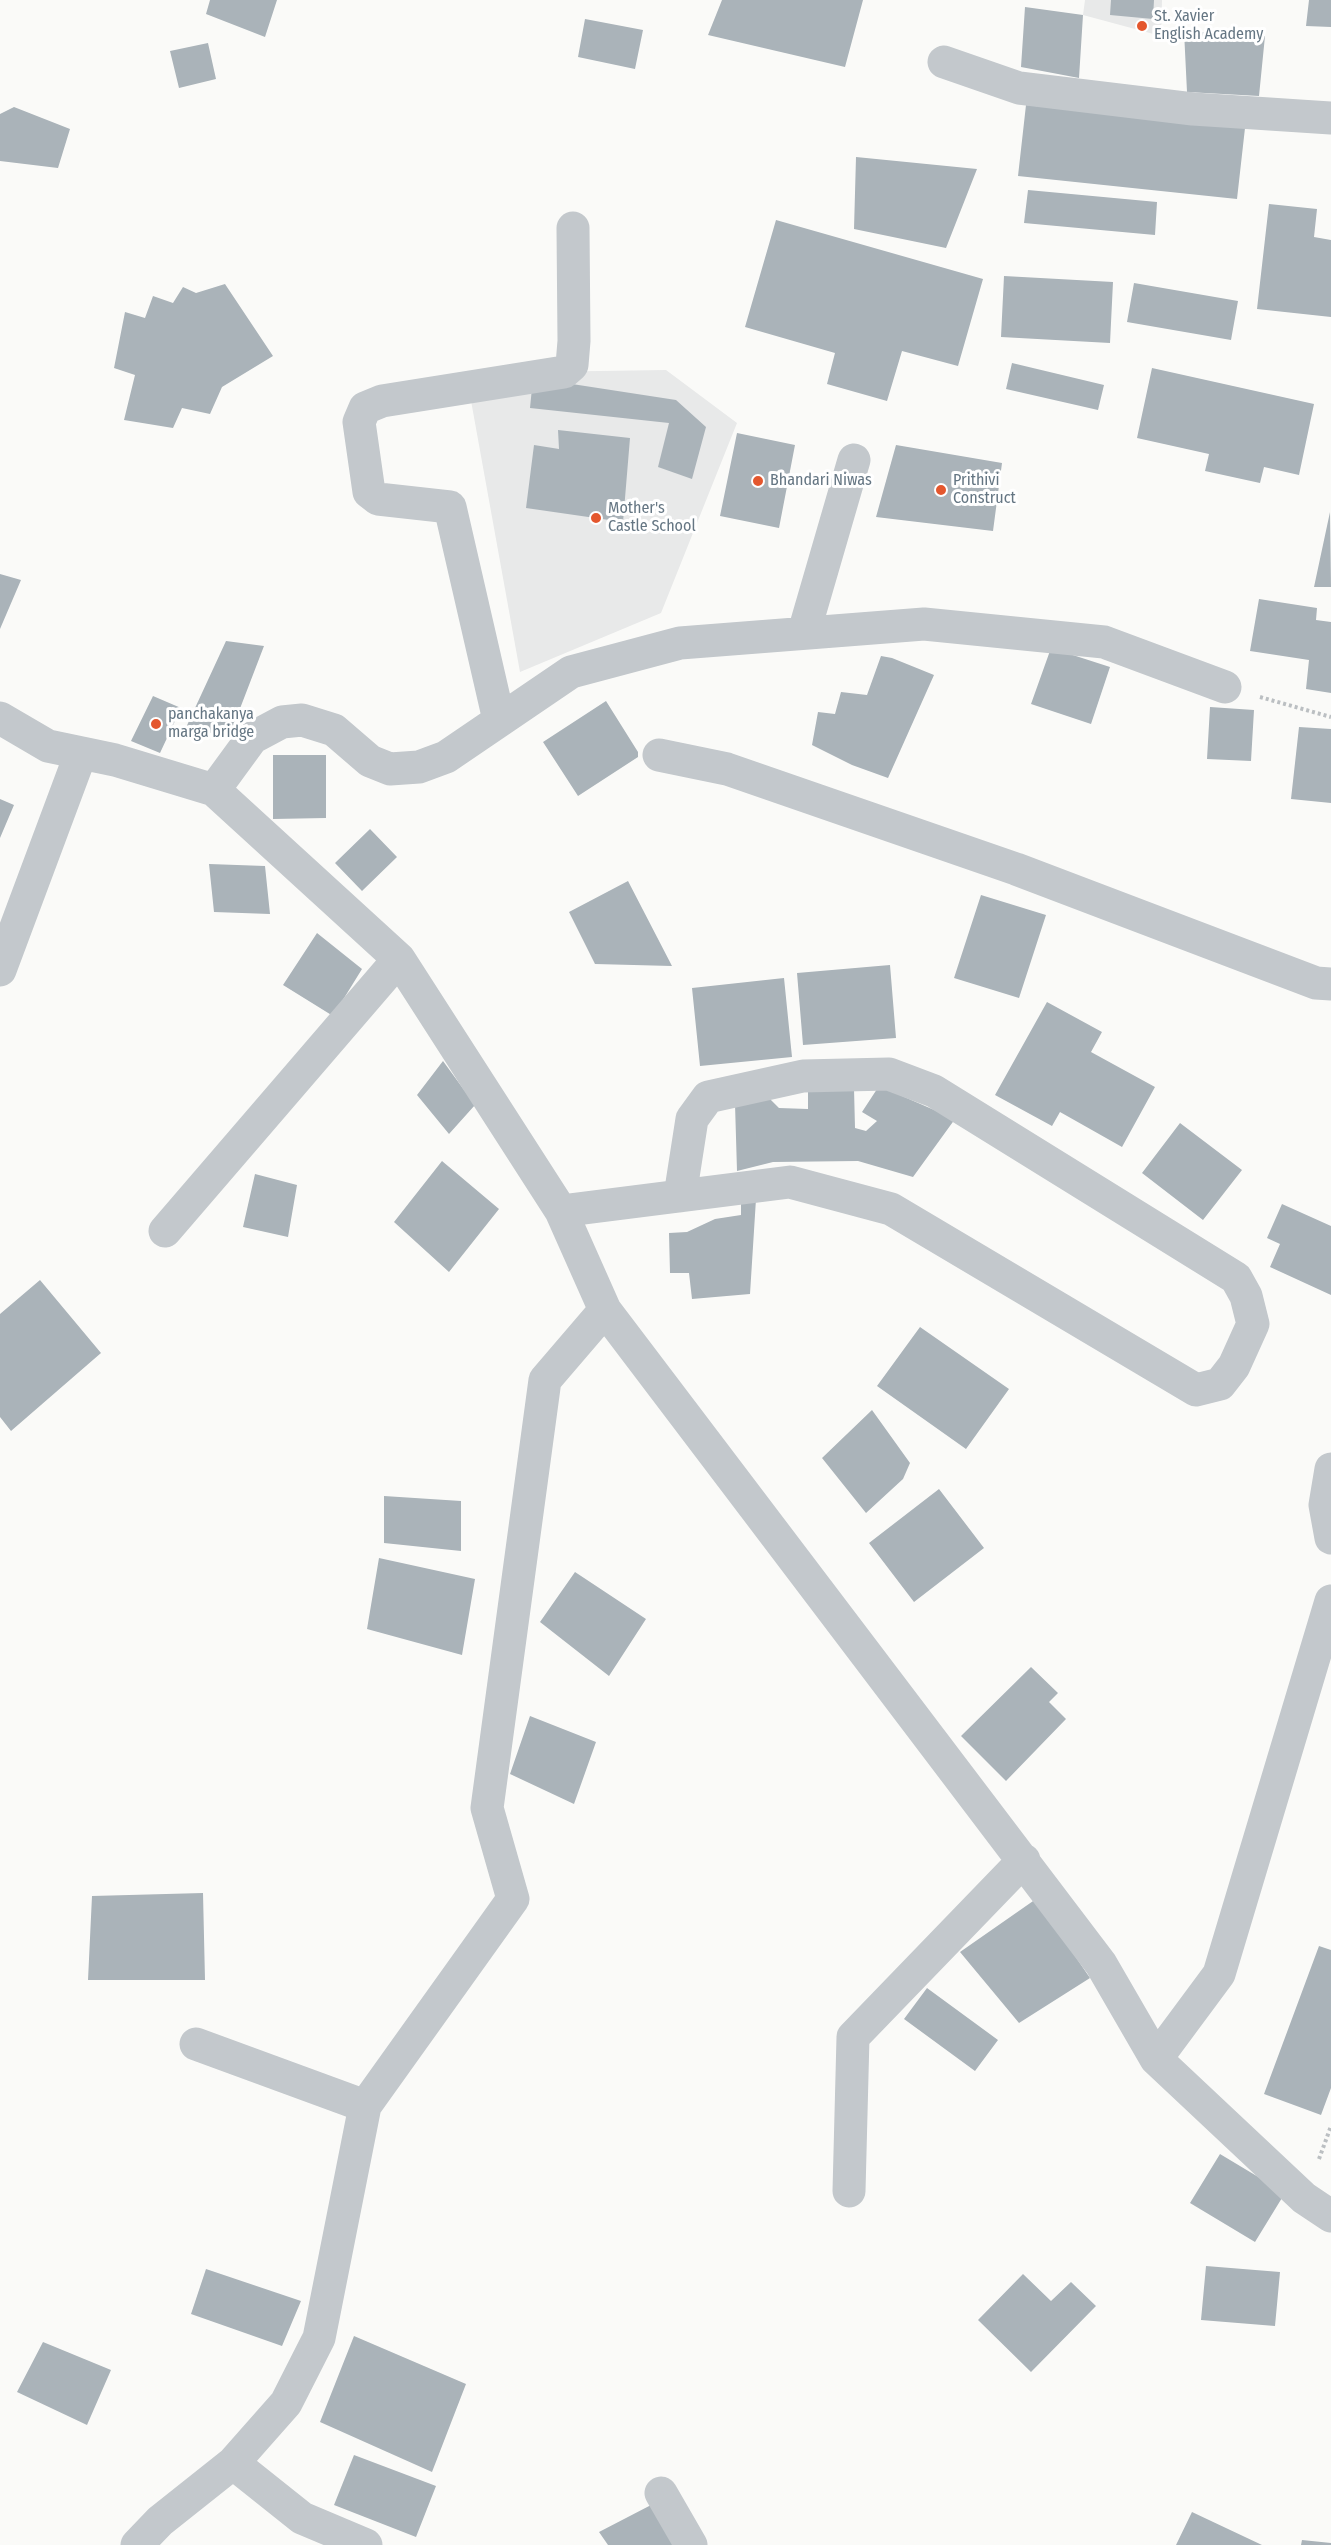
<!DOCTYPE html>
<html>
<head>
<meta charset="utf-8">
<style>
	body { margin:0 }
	canvas { display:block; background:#fafaf8 }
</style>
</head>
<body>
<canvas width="1331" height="2545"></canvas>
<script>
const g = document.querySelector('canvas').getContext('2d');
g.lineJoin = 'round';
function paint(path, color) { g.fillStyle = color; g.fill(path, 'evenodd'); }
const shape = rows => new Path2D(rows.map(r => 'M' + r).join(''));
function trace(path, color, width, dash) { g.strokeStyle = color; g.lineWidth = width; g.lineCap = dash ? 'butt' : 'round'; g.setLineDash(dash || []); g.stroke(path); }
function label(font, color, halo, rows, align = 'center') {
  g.font = font + ' "Fira Sans Condensed",sans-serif'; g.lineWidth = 6; g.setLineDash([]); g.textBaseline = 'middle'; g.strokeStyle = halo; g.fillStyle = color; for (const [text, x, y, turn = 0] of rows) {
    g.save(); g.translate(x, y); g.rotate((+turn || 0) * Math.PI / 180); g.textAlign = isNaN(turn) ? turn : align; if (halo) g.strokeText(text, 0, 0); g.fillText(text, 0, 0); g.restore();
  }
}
const built = shape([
	[1085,0,1162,0,1161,36,1083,15],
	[666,370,737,423,661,613,520,672,466,373]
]);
const building = shape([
	[210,0,277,0,265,37,206,14],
	[722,0,863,0,845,67,708,35],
	[1111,0,1154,0,1153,19,1110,15],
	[1309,0,1331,0,1331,27,1306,26],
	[1025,7,1083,15,1079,78,1021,67],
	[585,19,643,30,635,69,578,57],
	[1184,31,1265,36,1259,96,1187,92],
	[208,43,216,79,179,88,170,51],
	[1026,105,1245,128,1237,199,1018,176],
	[14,107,70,129,58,168,0,161,0,114],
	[856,157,977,169,946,248,854,229],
	[1028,190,1157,202,1155,235,1024,223],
	[1269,204,1317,209,1314,237,1331,240,1331,317,1257,309],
	[776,220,983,279,958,366,902,351,887,401,827,384,835,353,745,327],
	[1004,276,1113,282,1110,343,1001,337],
	[1134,283,1238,301,1231,340,1127,322],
	[225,284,273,356,222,387,210,414,182,408,173,428,124,420,135,375,114,368,125,312,145,318,153,296,173,303,183,287,196,293],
	[1012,363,1104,385,1098,410,1006,389],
	[1152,368,1314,404,1299,475,1264,467,1260,483,1205,471,1209,454,1137,438],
	[533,378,676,400,706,427,692,479,658,467,669,423,530,408],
	[558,430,630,438,623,522,526,508,534,445,559,449],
	[737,433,795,445,779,528,720,516],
	[896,445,1002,463,993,531,876,517],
	[1330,512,1331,587,1314,587],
	[0,574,21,580,0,629],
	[1259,599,1317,608,1316,620,1331,622,1331,693,1306,689,1309,660,1250,651],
	[226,641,264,646,231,732,183,734],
	[1051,648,1110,667,1091,724,1031,704],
	[881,656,892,658,934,675,888,778,852,765,812,745,818,712,835,714,841,692,867,695],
	[153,696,181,708,160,753,131,741],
	[606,701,638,752,638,757,578,796,543,742],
	[1210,707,1254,710,1251,761,1207,759],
	[1299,727,1331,729,1331,803,1291,799],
	[273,755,326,755,326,818,273,819],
	[0,799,14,805,0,838],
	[370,829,397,857,362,891,335,863],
	[209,864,265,866,270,914,214,912],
	[628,881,672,966,595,964,569,912],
	[981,895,1046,915,1019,998,954,978],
	[317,933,362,969,333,1016,283,985],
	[890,965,896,1038,803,1045,797,973],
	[784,978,792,1057,700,1066,692,988],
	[1047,1002,1102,1032,1091,1052,1155,1087,1122,1147,1060,1112,1052,1126,995,1095],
	[443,1061,475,1105,449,1134,417,1095],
	[879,1086,955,1119,913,1177,858,1161,773,1162,737,1171,735,1104,770,1099,779,1108,808,1109,808,1090,854,1088,855,1128,866,1131,877,1121,862,1112],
	[1180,1123,1242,1170,1203,1220,1142,1173],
	[442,1161,499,1209,449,1272,394,1222],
	[255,1174,297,1185,288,1237,243,1227],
	[756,1199,750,1294,692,1299,689,1273,670,1273,669,1233,687,1232,715,1219,741,1215,741,1201],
	[1282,1204,1331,1226,1331,1295,1270,1267,1280,1244,1267,1238],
	[40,1280,101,1353,11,1431,0,1417,0,1314],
	[920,1327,1009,1389,966,1449,877,1386],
	[872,1410,910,1463,903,1479,866,1513,822,1458],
	[939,1489,984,1548,914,1602,869,1543],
	[384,1496,461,1501,461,1551,384,1543],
	[379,1558,475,1579,462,1655,367,1629],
	[575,1572,646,1619,609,1676,540,1622],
	[1031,1667,1058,1693,1049,1702,1066,1719,1006,1781,961,1736],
	[530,1716,596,1742,574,1804,510,1774],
	[203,1893,205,1980,88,1980,92,1896],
	[1036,1899,1090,1978,1019,2023,960,1952],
	[1319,1946,1331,1950,1331,2088,1321,2115,1264,2094],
	[927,1988,998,2040,975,2071,904,2019],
	[1220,2154,1285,2193,1255,2242,1190,2203],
	[1206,2266,1280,2272,1275,2326,1201,2320],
	[206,2269,301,2301,282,2346,191,2314],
	[1023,2274,1051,2301,1071,2282,1096,2306,1031,2372,978,2320],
	[354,2336,466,2384,432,2472,320,2422],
	[43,2342,111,2370,87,2425,17,2392],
	[354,2455,436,2486,416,2537,334,2505],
	[653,2504,676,2545,608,2545,599,2532],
	[1192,2512,1262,2545,1176,2545],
	[1302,2540,1331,2543,1331,2545,1301,2545]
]);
const path = shape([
	[1260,697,1331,717],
	[1319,2159,1331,2126]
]);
const minor = shape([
	[944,62,1019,88,1193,109,1331,118],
	[804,632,854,460],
	[0,718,48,746,115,760,214,790,399,959,561,1211,605,1310,1101,1964,1156,2059,1304,2198,1331,2216],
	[499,720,450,507,378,499,369,492,359,422,365,408,382,401,564,372,572,365,574,341,573,228],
	[659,755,727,769,1016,869,1316,983,1331,984],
	[214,790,252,738,282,722,302,720,334,730,370,761,390,769,419,767,446,757,571,672,680,643,924,624,1104,642,1225,687],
	[0,970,81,753],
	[561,1211,790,1182,891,1209,1196,1390,1220,1384,1234,1366,1253,1324,1246,1296,1236,1278,934,1091,889,1074,803,1076,708,1097,692,1119,680,1196],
	[165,1231,399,959],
	[1331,1469,1325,1505,1331,1538],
	[196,2044,365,2106],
	[1156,2059,1219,1974,1331,1601],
	[849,2191,853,2037,1024,1860],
	[233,2463,302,2518,366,2545],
	[661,2493,691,2545],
	[137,2545,160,2521,233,2463,286,2403,319,2338,365,2106,513,1899,487,1808,545,1380,605,1310]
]);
const markers = [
	[1142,26,6,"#e4572e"],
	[758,481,6,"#e4572e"],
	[941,490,6,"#e4572e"],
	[596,518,6,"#e4572e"],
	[156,724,6,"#e4572e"]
];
const poiNames = [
	["St. Xavier",1154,17],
	["English Academy",1154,35],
	["Bhandari Niwas",770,481],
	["Prithivi",953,481],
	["Construct",953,499],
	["Mother's",608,509],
	["Castle School",608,527],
	["panchakanya",168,715],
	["marga bridge",168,733]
];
paint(built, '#e8e9e9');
paint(building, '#aab3b9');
trace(path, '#bbbfc2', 4, [3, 3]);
trace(minor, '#c3c8cc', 33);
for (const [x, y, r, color] of markers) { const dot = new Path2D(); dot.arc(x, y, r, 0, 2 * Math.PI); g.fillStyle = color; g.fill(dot); trace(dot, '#fff', 2); }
label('16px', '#657683', '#fff', poiNames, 'left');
</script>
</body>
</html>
